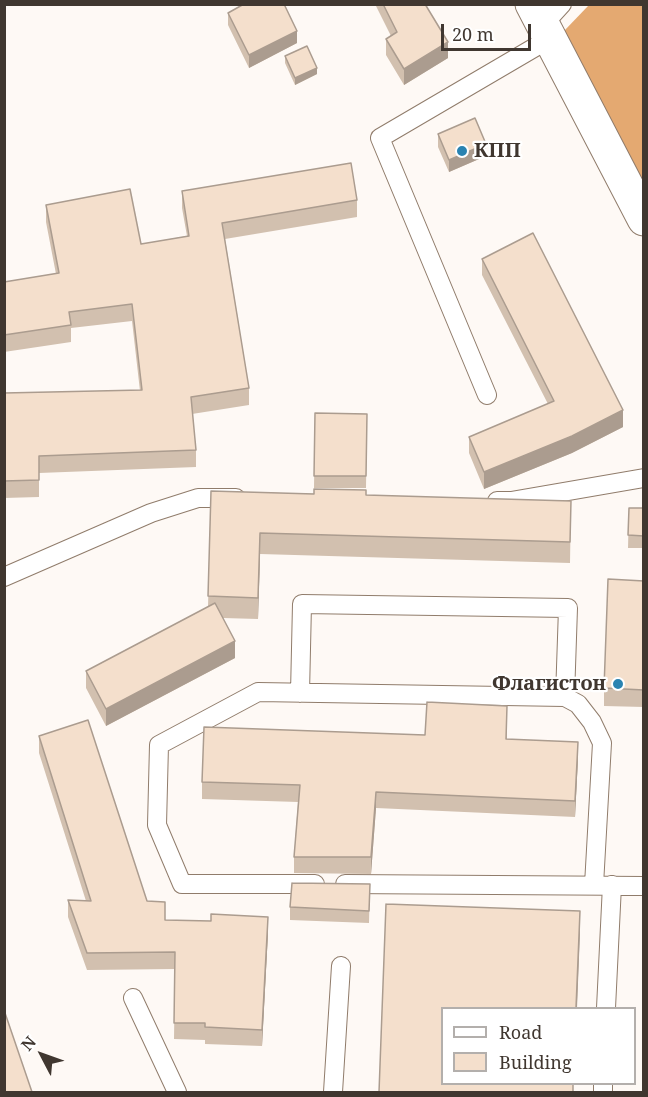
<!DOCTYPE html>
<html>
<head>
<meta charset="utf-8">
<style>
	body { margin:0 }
	#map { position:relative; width:648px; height:1097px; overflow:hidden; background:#fef9f5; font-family:"Noto Serif",serif }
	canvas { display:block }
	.frame { position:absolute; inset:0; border:6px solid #403730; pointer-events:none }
	.legend { position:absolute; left:441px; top:1007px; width:195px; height:78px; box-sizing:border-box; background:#fff; border:2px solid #b3afac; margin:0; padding:8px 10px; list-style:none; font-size:18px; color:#403730 }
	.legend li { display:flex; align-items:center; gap:12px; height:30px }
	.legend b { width:30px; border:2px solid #b3afac }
	.north { position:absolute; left:12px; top:1025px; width:60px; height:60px; -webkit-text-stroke:4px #fff; paint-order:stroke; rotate:311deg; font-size:16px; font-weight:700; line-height:24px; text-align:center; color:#403730 }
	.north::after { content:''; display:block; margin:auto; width:21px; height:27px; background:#403730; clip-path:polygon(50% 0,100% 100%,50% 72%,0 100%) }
	.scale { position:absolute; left:441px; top:24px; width:90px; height:27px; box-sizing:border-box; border:3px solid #403730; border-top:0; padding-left:8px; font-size:18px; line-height:21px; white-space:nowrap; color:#403730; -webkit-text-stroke:4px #fff; paint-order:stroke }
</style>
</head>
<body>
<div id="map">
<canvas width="648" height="1097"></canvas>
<div class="frame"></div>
<ul class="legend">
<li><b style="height:8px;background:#fff"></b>Road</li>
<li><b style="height:16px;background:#f4dfcc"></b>Building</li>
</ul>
<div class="north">N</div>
<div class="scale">20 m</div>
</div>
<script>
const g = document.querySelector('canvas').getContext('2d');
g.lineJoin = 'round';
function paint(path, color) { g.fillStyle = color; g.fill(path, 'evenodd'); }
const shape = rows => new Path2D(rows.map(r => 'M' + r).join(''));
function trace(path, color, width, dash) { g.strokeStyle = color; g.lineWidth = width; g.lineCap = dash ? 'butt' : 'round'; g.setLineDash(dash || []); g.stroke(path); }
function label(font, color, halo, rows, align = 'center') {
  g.font = font + ' "Noto Serif",serif'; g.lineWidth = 4.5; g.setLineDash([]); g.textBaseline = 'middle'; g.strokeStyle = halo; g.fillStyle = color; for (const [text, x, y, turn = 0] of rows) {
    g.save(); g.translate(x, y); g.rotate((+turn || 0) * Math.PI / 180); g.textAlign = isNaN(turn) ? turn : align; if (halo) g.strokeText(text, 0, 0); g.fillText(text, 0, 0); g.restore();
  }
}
const forest = shape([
	[589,5,643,5,643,185,564,31]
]);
const service = shape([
	[542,26,562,4],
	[487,395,380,138,549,39],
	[497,501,511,501,644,478],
	[4,577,151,513,198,498,236,498],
	[300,693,302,604,568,608,565,697],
	[315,884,182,884,157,825,159,745,258,692,565,697,578,704,592,722,602,743,594,885],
	[345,884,644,886],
	[133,998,177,1092],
	[606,1008,612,885],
	[333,1092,341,966],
	[603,1092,603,1084]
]);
const minor = shape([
	[532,4,644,219]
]);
const wall = shape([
	[375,4,425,4,448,58,404,85,386,55,386,39,391,36],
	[228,13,297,43,249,68,228,25],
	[285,56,317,74,295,85,285,63],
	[438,134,486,156,449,172,438,147],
	[182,191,357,200,357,217,225,239,249,388,249,405,192,414,196,450,196,467,39,473,39,497,4,498,4,393,140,391,132,321,71,328,71,342,4,352,4,282,56,274,46,222,46,205,141,244,187,236,182,208],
	[482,259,623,427,572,453,484,489,469,453,469,437,548,404,482,275],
	[315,413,367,414,366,488,314,488],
	[211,491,571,501,570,563,260,554,258,619,223,618,235,658,106,726,86,688,86,671,208,607],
	[629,508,644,508,644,548,628,548],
	[644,581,644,707,604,706,604,688],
	[507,723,507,739,578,758,575,817,376,808,371,874,294,873,294,857,298,802,202,799,202,782,425,735],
	[39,736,147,901,165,920,268,933,262,1046,205,1044,205,1040,174,1039,175,969,87,970,68,917,68,900,86,901,39,753],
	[370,884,369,923,290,920,290,907]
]);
const shadedWall = shape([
	[297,31,297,43,249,68,249,55],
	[448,42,448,58,404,85,404,69],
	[317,68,317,74,295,85,295,78],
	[486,144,486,156,449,172,449,160],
	[623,410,623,427,572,453,484,489,484,472],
	[260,533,260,554,258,619,258,598],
	[235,641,235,658,106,726,106,709],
	[578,742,578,758,575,817,575,801],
	[376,792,376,808,371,874,371,857],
	[580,911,580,932,577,1008,576,1008],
	[268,917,268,933,262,1046,262,1030]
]);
const building = shape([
	[244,4,284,4,297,31,249,55,228,13,244,4],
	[383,4,425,4,448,42,404,69,386,39,397,32,383,4],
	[307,46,317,68,295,78,285,56,307,46],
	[475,118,486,144,449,160,438,134,475,118],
	[351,163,357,200,222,223,249,388,191,397,196,450,39,456,39,480,4,481,4,393,142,390,132,304,69,312,71,325,4,335,4,282,59,273,46,205,130,189,141,244,189,236,182,191,351,163],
	[533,233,623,410,572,436,484,472,469,437,554,401,482,259,533,233],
	[315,413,367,414,366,476,314,476,315,413],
	[314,489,366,490,366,495,571,501,570,542,260,533,258,598,208,596,211,491,314,494,314,489],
	[629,508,644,508,644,536,628,535,629,508],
	[608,579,644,581,644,690,604,688,608,579],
	[215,603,235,641,106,709,86,671,215,603],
	[427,702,507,706,506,739,578,742,575,801,376,792,371,857,294,857,300,785,202,782,204,727,425,735,427,702],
	[88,720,147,901,165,902,165,920,211,921,211,914,268,917,262,1030,205,1027,205,1023,174,1023,175,952,87,953,68,900,91,901,39,736,88,720],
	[292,883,370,884,369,911,290,907,292,883],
	[386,904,580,911,576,1008,442,1008,442,1083,573,1083,573,1092,379,1092,386,904],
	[4,1010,32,1092,4,1092,4,1010]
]);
const markers = [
	[462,151,6,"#2a83b1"],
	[618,684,6,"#2a83b1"]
];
const poiNames = [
	["КПП",474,151],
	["Флагистон",606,684,"right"]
];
paint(forest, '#e4a971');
trace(service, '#907c6b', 20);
trace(minor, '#907c6b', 35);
trace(service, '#fff', 18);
trace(minor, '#fff', 33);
paint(wall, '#d2c0af');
paint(shadedWall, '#ab9c8f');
paint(building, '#f4dfcc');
trace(building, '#ab9c8f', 1.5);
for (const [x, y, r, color] of markers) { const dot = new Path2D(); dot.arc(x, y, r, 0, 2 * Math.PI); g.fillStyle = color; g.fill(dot); trace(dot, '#fff', 2); }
label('bold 20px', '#403730', '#fff', poiNames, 'left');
</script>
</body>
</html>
